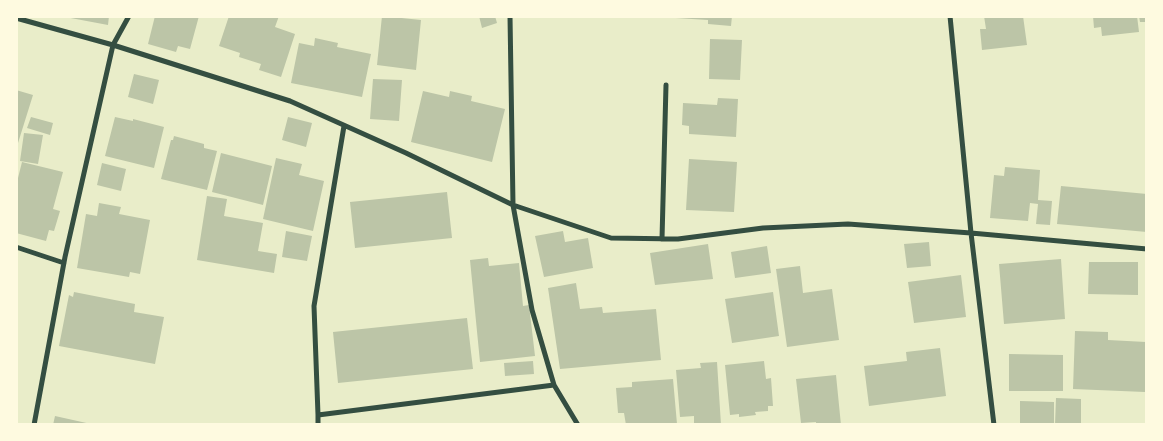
<!DOCTYPE html>
<html>
<head>
<meta charset="utf-8">
<style>
	body { margin:0 }
	#map { position:relative; width:1163px; height:441px; overflow:hidden; background:#e9edc9; font-family:"Noto Serif",serif }
	canvas { display:block }
	.frame { position:absolute; inset:0; border:18px solid #fefae0; pointer-events:none }
</style>
</head>
<body>
<div id="map">
<canvas width="1163" height="441"></canvas>
<div class="frame"></div>
</div>
<script>
const g = document.querySelector('canvas').getContext('2d');
g.lineJoin = 'round';
function paint(path, color) { g.fillStyle = color; g.fill(path, 'evenodd'); }
const shape = rows => new Path2D(rows.map(r => 'M' + r).join(''));
function trace(path, color, width, dash) { g.strokeStyle = color; g.lineWidth = width; g.lineCap = dash ? 'butt' : 'round'; g.setLineDash(dash || []); g.stroke(path); }
const building = shape([
	[60,16,109,16,108,25],
	[155,16,199,16,190,49,178,46,176,52,148,44],
	[229,16,279,16,275,27,295,34,281,77,259,70,261,64,239,57,240,53,219,46],
	[382,16,421,20,416,70,377,65],
	[479,16,495,16,497,23,482,28],
	[676,16,732,16,731,26,708,24,708,20,676,18],
	[984,16,1023,16,1027,45,982,50,980,29,986,29],
	[1093,16,1137,16,1139,32,1102,36,1101,27,1094,28],
	[1139,16,1147,16,1147,22,1140,22],
	[315,38,338,43,337,47,371,54,362,97,291,83,299,43,314,46],
	[710,39,742,40,740,80,709,79],
	[134,74,159,80,153,104,128,97],
	[373,79,402,80,399,121,370,119],
	[16,90,33,95,18,143,16,143],
	[423,91,449,97,450,91,472,96,471,101,505,109,492,162,411,142],
	[718,98,738,99,736,137,689,134,689,126,682,125,683,103,717,105],
	[31,117,53,123,50,135,27,128],
	[115,117,133,121,133,119,164,127,154,168,105,156],
	[288,117,312,123,306,147,282,140],
	[24,133,43,135,38,164,20,161],
	[174,136,204,144,204,148,217,151,207,190,161,179,171,140,173,140],
	[221,153,272,166,263,205,212,192],
	[276,158,302,164,299,175,324,181,313,231,263,219],
	[689,159,737,162,734,212,686,210],
	[22,162,63,172,53,209,60,211,54,231,49,230,46,241,16,233,16,186],
	[102,163,126,169,121,191,97,185],
	[1005,167,1040,170,1038,200,1052,201,1050,225,1036,224,1038,204,1030,203,1028,221,990,218,994,175,1004,176],
	[1061,186,1147,194,1147,232,1057,224],
	[447,192,452,238,355,248,350,202],
	[207,196,227,199,224,216,263,223,258,251,277,254,274,273,197,260],
	[99,203,121,207,119,214,150,220,140,274,130,272,129,277,77,268,86,214,97,216],
	[286,231,312,236,307,261,282,257],
	[563,231,565,242,588,238,593,268,544,277,535,236],
	[929,242,931,266,907,268,904,244],
	[708,244,713,279,655,285,650,253],
	[767,246,771,273,735,278,731,252],
	[488,258,489,266,519,263,523,306,529,305,535,356,480,362,470,260],
	[1061,259,1065,319,1004,324,999,264],
	[1089,262,1138,262,1138,295,1088,294],
	[800,266,803,293,832,289,839,340,787,347,776,269],
	[961,275,966,317,914,323,908,282],
	[576,283,580,309,602,307,603,313,656,309,661,360,560,369,548,288],
	[74,292,135,304,134,312,164,317,155,364,59,346,69,295,73,297],
	[773,292,779,336,732,343,725,299],
	[467,318,473,369,338,383,333,332],
	[1075,331,1108,332,1108,340,1146,342,1145,392,1073,389],
	[940,348,946,396,869,406,864,366,907,361,906,352],
	[1009,354,1063,355,1063,391,1009,391],
	[533,361,534,374,505,376,504,363],
	[764,361,766,379,771,378,773,406,768,406,768,411,755,412,756,415,739,417,739,414,730,415,725,365],
	[717,362,721,425,694,424,694,416,680,417,676,370,701,368,700,363],
	[836,375,841,425,816,425,816,422,801,423,796,379],
	[673,379,677,424,626,425,624,413,618,413,616,388,632,387,632,382],
	[1056,398,1081,399,1081,425,1055,425],
	[1020,401,1054,402,1054,425,1020,425],
	[55,416,91,424,91,425,53,425]
]);
const minor = shape([
	[510,16,513,205,532,310,554,385,578,425],
	[950,16,971,233,994,425],
	[16,18,113,45,290,101,406,153,513,205,611,238,678,239,763,228,848,224,971,233,1147,249],
	[662,239,666,85],
	[16,247,64,263],
	[318,415,314,306,344,126],
	[34,425,65,257,113,45,129,16],
	[318,425,318,415,554,385]
]);
paint(building, '#bcc5a7');
trace(minor, '#344e41', 5);
</script>
</body>
</html>
